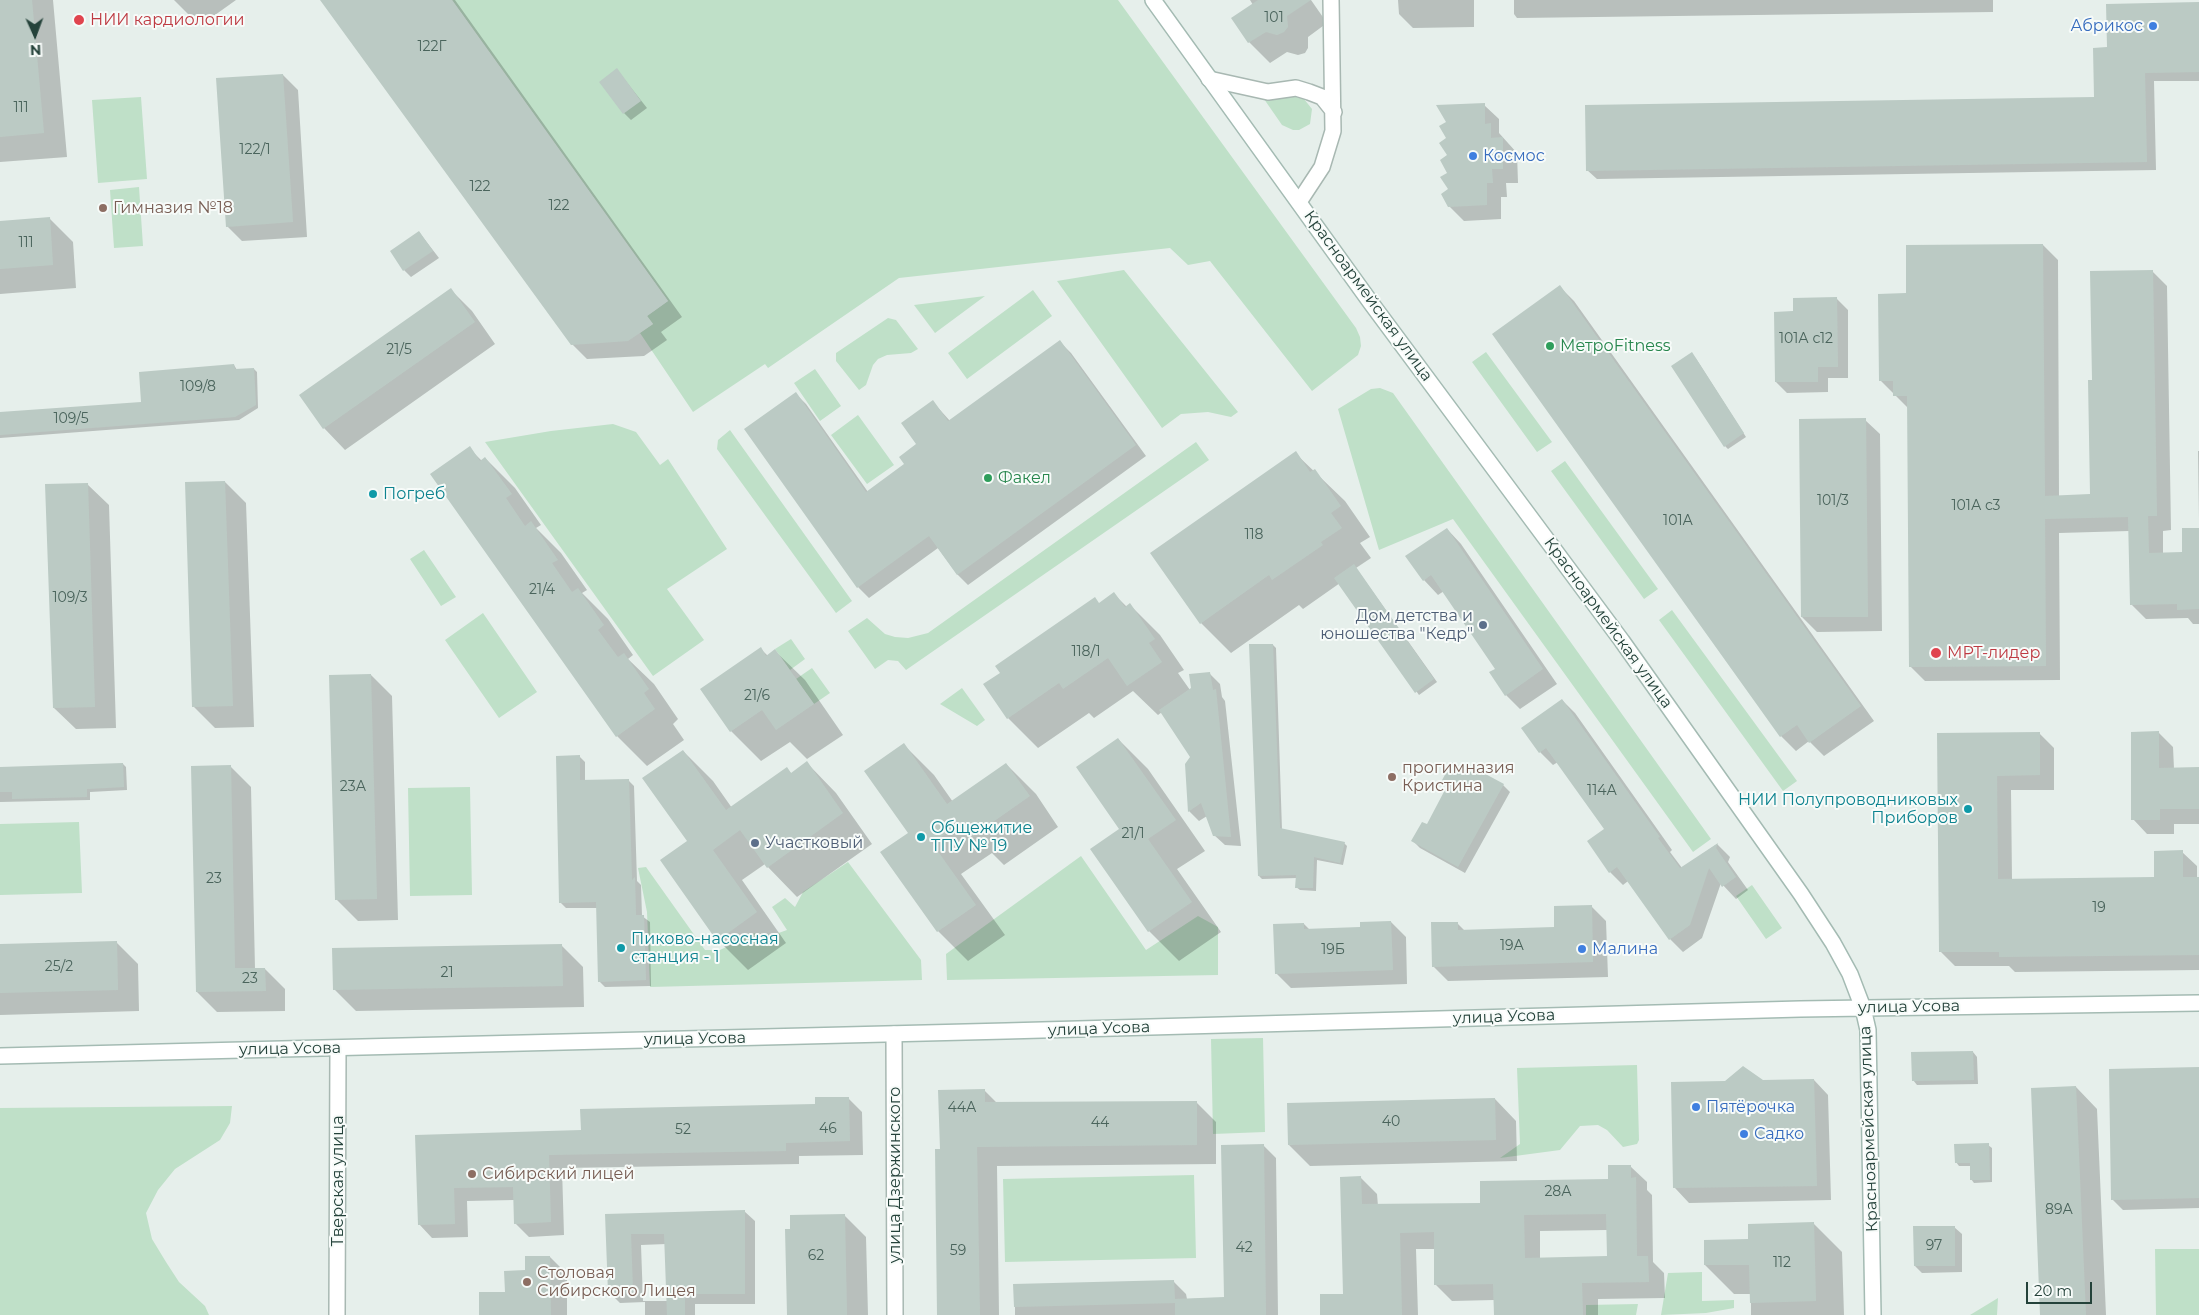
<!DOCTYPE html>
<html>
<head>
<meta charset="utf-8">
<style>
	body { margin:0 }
	#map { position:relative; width:2199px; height:1315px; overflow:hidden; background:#e6efeb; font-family:Montserrat,sans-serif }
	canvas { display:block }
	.north { position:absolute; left:10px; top:10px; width:50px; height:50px; -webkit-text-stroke:4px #f7fbf9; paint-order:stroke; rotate:178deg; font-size:14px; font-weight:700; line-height:20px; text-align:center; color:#24423a }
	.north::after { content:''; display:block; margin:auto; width:18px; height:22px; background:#24423a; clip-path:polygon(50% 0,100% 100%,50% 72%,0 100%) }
	.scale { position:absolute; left:2026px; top:1282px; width:66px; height:22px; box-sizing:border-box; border:2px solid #24423a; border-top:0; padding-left:6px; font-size:15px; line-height:18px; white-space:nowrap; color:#24423a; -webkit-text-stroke:4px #f7fbf9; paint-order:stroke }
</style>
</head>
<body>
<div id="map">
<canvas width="2199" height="1315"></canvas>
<div class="north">N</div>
<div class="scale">20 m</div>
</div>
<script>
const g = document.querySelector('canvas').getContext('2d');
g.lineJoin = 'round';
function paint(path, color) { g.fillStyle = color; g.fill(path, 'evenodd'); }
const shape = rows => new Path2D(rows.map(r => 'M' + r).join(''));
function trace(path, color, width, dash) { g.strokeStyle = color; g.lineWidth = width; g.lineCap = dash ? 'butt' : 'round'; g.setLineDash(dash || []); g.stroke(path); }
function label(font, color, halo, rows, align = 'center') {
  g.font = font + ' Montserrat,sans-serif'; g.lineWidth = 4; g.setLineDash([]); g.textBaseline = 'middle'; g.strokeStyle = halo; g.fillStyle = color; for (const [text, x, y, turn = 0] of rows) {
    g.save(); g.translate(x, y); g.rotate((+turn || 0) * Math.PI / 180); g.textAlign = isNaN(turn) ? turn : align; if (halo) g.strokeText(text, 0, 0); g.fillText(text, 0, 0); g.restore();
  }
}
const green = shape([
	[452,0,1118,0,1356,328,1360,337,1361,346,1358,355,1312,391,1210,261,1188,265,1170,248,899,278,768,368,765,364,693,412,640,333,653,324,647,316,668,301],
	[141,97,147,179,98,183,92,100],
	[1296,97,1304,99,1312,109,1310,124,1299,130,1293,130,1282,125,1264,99],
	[139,187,143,246,114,248,110,190],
	[1124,270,1238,412,1231,417,1208,412,1181,414,1162,428,1057,281],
	[1033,290,1052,316,967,379,948,353],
	[985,296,935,333,914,305],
	[888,318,896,320,918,349,911,353,887,355,878,359,873,365,866,385,859,390,836,361,836,353],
	[1486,352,1552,442,1537,452,1472,362],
	[815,369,841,406,820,421,794,383],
	[1380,388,1393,393,1711,839,1693,852,1453,519,1379,550,1338,409,1371,389],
	[858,415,894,465,867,484,831,435],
	[613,424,636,432,660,465,668,459,727,549,667,589,704,640,653,676,485,442,551,431],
	[730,430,852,601,836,613,717,449,718,440],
	[1196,442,1209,460,906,670,898,661,888,660,875,669,848,631,867,618,885,634,895,637,908,638,928,633],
	[1565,461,1658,589,1644,599,1551,471],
	[424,550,456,597,441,606,410,559],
	[1672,610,1797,781,1783,791,1659,620],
	[483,613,537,692,499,718,445,640],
	[791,639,805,659,790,670,775,649],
	[812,668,830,693,814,704,796,679],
	[962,688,985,720,977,726,940,704],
	[470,787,472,895,410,896,408,788],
	[79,822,82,893,0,895,0,824],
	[1081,856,1146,950,1198,916,1218,927,1218,975,947,980,946,954],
	[848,862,921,960,922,980,650,987,647,912,638,868,646,867,705,950,720,950,755,933,773,935,787,930,772,907,785,898,795,907,803,892],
	[1752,885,1782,928,1766,939,1736,896],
	[1263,1038,1265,1132,1213,1134,1211,1039],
	[1637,1065,1639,1140,1637,1144,1623,1147,1607,1130,1598,1125,1580,1126,1560,1150,1500,1158,1520,1144,1517,1068],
	[232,1106,230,1123,220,1140,175,1169,158,1190,146,1213,152,1239,166,1262,179,1282,205,1306,209,1315,0,1315,0,1108],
	[1194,1175,1196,1258,1005,1262,1003,1179],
	[2155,1249,2199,1249,2199,1315,2156,1315],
	[1702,1272,1702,1301,1734,1300,1734,1308,1706,1313,1661,1315,1668,1273],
	[1998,1298,1997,1315,1970,1315],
	[1638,1304,1636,1315,1586,1315,1586,1305]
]);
const shadow = shape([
	[0,0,53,0,67,157,0,162],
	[174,0,236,0,215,15,190,16],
	[322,0,455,0,682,317,661,332,667,340,644,356,587,359,572,344],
	[1250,0,1311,0,1327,23,1308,37,1308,48,1305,53,1298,55,1287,52,1270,63,1249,42,1233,19,1253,5],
	[1398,0,1474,0,1474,27,1413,28,1399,14],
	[1514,0,1993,0,1993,12,1517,18,1514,14],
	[2199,4,2199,81,2154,81,2156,170,1597,179,1587,170,2095,99,2108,49],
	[617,70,647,108,631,120,624,113],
	[283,75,298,90,307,237,242,241,227,226],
	[1484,105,1499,119,1499,133,1517,153,1518,183,1506,183,1507,197,1501,197,1501,219,1464,221,1449,206,1449,156],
	[49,218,73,242,76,288,0,294,0,222],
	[419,232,439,258,411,277,404,270],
	[2043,245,2058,260,2059,497,2091,496,2093,381,2152,271,2167,286,2171,530,2163,531,2163,554,2184,553,2199,529,2199,624,2193,624,2188,618,2146,619,2131,604,2129,531,2059,533,2060,680,1925,681,1910,666,1909,409,1880,380,1908,295],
	[1560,287,1574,301,1874,721,1824,756,1809,741,1796,751,1781,736],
	[451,290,472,311,495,344,345,450,324,428,301,396],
	[1837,299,1848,310,1848,378,1828,378,1828,392,1787,393,1776,382,1795,313],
	[1060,342,1071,353,1146,456,968,585,957,574,938,548,869,598,858,587,746,430,796,394,806,404,868,492,906,464,918,445,933,402,950,421],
	[1695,357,1746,437,1728,449,1725,446],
	[234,365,237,370,254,369,257,372,258,408,239,420,0,438,0,414,142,404],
	[1865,420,1880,434,1882,631,1817,632,1802,617],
	[469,448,482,461,485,458,515,488,541,525,536,528,561,553,587,590,582,593,608,619,633,655,628,659,654,684,678,719,673,724,684,740,647,766,617,736],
	[2198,451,2199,451,2199,521],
	[1295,453,1345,501,1370,537,1360,543,1371,558,1356,568,1437,682,1419,695,1340,583,1303,609,1299,605,1231,653,1201,623],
	[225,482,246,503,254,727,215,728,193,706],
	[87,484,109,505,116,728,76,729,54,708],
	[1447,529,1461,544,1557,684,1520,709,1506,695,1497,669,1444,591,1438,595,1424,580],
	[1114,594,1127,607,1130,605,1160,635,1184,670,1178,673,1190,690,1210,674,1220,684,1222,697,1225,701,1241,846,1225,845,1214,835,1207,816,1199,821,1189,811,1192,757,1162,712,1158,715,1133,691,1094,718,1089,713,1038,748,1008,718,1100,604],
	[1273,645,1276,648,1282,830,1344,843,1347,846,1343,865,1317,860,1316,891,1300,890,1296,887,1297,878,1262,879,1259,876],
	[761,649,768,656,775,651,805,680,843,735,807,759,790,742,761,761,731,731,702,690],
	[371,675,392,696,398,920,358,921,336,899],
	[1562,700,1575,713,1672,850,1670,852,1682,868,1717,844,1730,857,1728,862,1748,890,1736,899,1721,883,1702,938,1683,952,1670,939,1628,881,1623,885,1610,872,1605,829,1558,762,1553,765,1540,752],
	[2039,733,2054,748,2054,790,2011,790,2012,880,2155,879,2182,852,2197,866,2197,878,2199,878,2199,970,2015,972,2009,966,1955,966,1941,952,1938,734],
	[2159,733,2173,747,2174,769,2199,768,2199,824,2174,824,2174,834,2147,834,2133,819],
	[1118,739,1148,769,1205,851,1177,869,1221,932,1179,961,1149,931,1121,830],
	[904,745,934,775,953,802,1006,764,1036,794,1058,827,1004,865,992,853,961,874,1005,935,968,961,938,931,910,833],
	[683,751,713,781,732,808,787,769,792,774,807,763,836,793,872,844,797,897,765,864,742,880,786,943,748,970,718,940,689,841],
	[579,756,585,762,585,781,629,781,634,786,637,881,641,885,642,916,650,922,651,986,605,987,599,981,597,908,566,908,560,902],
	[123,764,126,767,127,790,90,792,90,800,0,802,0,768],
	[231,767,251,787,255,969,265,969,285,989,285,1011,217,1012,197,992],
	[1476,777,1503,785,1510,792,1465,873,1420,848,1413,841,1427,826,1448,788,1442,782],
	[1592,907,1606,921,1608,977,1448,981,1433,966,1457,923,1465,931,1555,928],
	[1391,922,1406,937,1407,984,1291,988,1276,973,1304,924,1310,930,1362,929],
	[116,942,138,964,139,1011,0,1015,0,945],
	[561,945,583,967,584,1007,356,1011,334,989],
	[1973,1052,1977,1057,1978,1084,1917,1085,1913,1080],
	[2199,1068,2199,1208,2123,1210,2112,1199],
	[1814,1080,1828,1095,1831,1200,1689,1203,1675,1188,1763,1082],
	[2076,1087,2097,1109,2106,1315,2041,1315],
	[984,1090,997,1103,1196,1102,1216,1122,1216,1164,997,1166,999,1315,938,1315,941,1151],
	[848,1098,862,1112,863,1155,799,1156,799,1164,562,1168,564,1235,529,1237,515,1223,514,1200,467,1201,468,1237,432,1238,419,1224,416,1136,582,1131,816,1106],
	[1495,1099,1516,1121,1517,1161,1310,1166,1289,1145],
	[1263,1145,1276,1158,1278,1315,1015,1315,1015,1286,1174,1282,1186,1294,1187,1299,1225,1298],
	[1988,1145,1992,1148,1992,1182,1974,1183,1971,1179,1971,1166,1959,1166,1956,1162],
	[1630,1166,1647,1182,1647,1190,1652,1195,1653,1262,1664,1273,1665,1298,1598,1299,1598,1315,1495,1315,1494,1300,1452,1301,1436,1285,1435,1249,1416,1249,1418,1315,1321,1315,1345,1295,1361,1178,1377,1194,1378,1206,1481,1204,1609,1180],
	[1607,1230,1608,1258,1540,1259,1540,1231],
	[744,1211,755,1221,755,1304,695,1304,695,1315,645,1315,645,1302,620,1303,609,1292,607,1215],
	[666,1244,668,1301,643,1301,641,1245],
	[845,1216,866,1237,868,1315,788,1315],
	[1813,1223,1842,1252,1844,1315,1751,1315,1751,1294,1734,1294,1705,1265,1749,1241],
	[1954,1227,1962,1234,1962,1272,1922,1273,1915,1266],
	[550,1257,567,1274,567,1315,480,1315,506,1294,527,1272]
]);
const building = shape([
	[0,0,32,0,44,133,0,137],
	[320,0,452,0,668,301,647,316,653,324,628,341,571,345],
	[1258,0,1311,0,1287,16,1288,27,1284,32,1277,35,1266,32,1248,43,1231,18],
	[2199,2,2199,72,2145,73,2147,162,1586,171,1585,105,2094,97,2093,48,2107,47,2106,4],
	[617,68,641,101,623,114,599,82],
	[283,74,293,222,226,227,216,78],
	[1485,103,1485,124,1491,123,1491,138,1503,137,1503,169,1492,169,1493,183,1487,183,1487,205,1448,207,1441,194,1448,189,1440,177,1447,173,1440,160,1447,155,1439,143,1446,138,1439,126,1446,122,1436,105],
	[50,217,53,265,0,269,0,221],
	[419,231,433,251,403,271,390,251],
	[2043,244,2045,496,2090,494,2088,380,2092,380,2090,271,2153,270,2157,516,2148,516,2149,553,2182,552,2182,528,2199,528,2199,609,2177,610,2177,604,2130,605,2128,517,2045,519,2046,666,1909,667,1907,396,1893,396,1893,381,1879,381,1878,294,1906,293,1906,245],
	[1560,285,1861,706,1809,743,1797,725,1780,737,1492,334],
	[451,288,475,322,323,429,299,395],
	[1837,297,1838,367,1818,367,1818,382,1775,382,1774,312,1793,311,1793,298],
	[1060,340,1136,445,957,575,929,536,857,588,744,429,796,392,866,492,904,464,899,457,916,444,901,423,933,400,948,421],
	[1692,352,1744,433,1724,447,1671,366],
	[234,364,235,369,254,368,256,405,235,417,0,435,0,412,141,402,139,372],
	[1866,418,1868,617,1801,617,1799,419],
	[470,446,480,461,485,457,512,494,506,498,525,526,531,521,558,560,552,563,572,592,578,588,604,625,598,630,618,657,624,653,649,689,644,693,655,709,616,737,430,474],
	[1296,451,1310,472,1315,469,1341,506,1331,513,1342,528,1321,542,1323,545,1272,580,1269,575,1200,624,1150,553],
	[225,481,233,706,192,707,185,482],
	[88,483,95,707,53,708,45,484],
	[1447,528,1543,669,1505,696,1489,672,1495,669,1431,575,1423,581,1405,556],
	[1354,564,1434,679,1415,693,1334,578],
	[1114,592,1125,607,1130,603,1155,639,1149,643,1162,662,1127,686,1108,658,1063,689,1059,683,1007,719,983,684,1000,673,995,666,1095,597,1099,603],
	[1249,644,1273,644,1280,828,1345,842,1340,863,1314,857,1313,888,1295,888,1296,875,1258,876],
	[761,647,766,656,775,649,814,704,776,730,762,710,730,732,700,689],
	[1210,672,1213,690,1216,689,1231,837,1213,836,1201,803,1188,812,1185,764,1190,757,1159,710,1191,688,1189,674],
	[371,674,377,899,335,900,329,675],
	[1562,699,1660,837,1658,838,1680,868,1718,843,1716,848,1736,877,1722,887,1709,868,1690,925,1669,940,1617,867,1609,873,1587,841,1604,829,1546,748,1539,753,1521,728],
	[2159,731,2159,768,2199,767,2199,809,2160,809,2160,820,2131,820,2131,732],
	[2040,732,2040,775,1997,776,1998,879,2154,877,2154,851,2183,850,2183,877,2199,877,2199,955,1999,957,1999,952,1939,952,1937,733],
	[1118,738,1176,820,1148,839,1192,902,1148,932,1090,849,1119,829,1076,767],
	[904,743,947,804,1006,763,1030,796,973,836,963,822,932,843,976,905,937,932,880,852,908,833,864,771],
	[683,750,726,810,787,767,791,773,807,761,843,813,767,868,740,830,713,850,757,912,717,941,660,860,687,841,642,778],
	[580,755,580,780,629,779,632,880,635,877,636,915,644,915,646,980,598,982,596,902,559,903,556,756],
	[1452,762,1476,775,1478,770,1504,784,1458,867,1411,841,1422,822,1427,824,1447,786,1441,782],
	[123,763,124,787,87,789,87,797,12,799,12,792,0,792,0,767],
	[231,765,235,968,265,968,266,991,196,992,191,766],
	[1592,905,1593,962,1432,967,1431,922,1458,922,1458,930,1554,927,1554,906],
	[1391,921,1393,970,1275,974,1273,924,1304,923,1304,929,1360,927,1360,922],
	[117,941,118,990,0,993,0,944],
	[562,944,563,986,333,990,332,948],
	[1973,1051,1974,1080,1912,1081,1911,1052],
	[1743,1066,1763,1080,1814,1079,1817,1186,1673,1188,1671,1082,1725,1081],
	[2199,1067,2199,1198,2111,1200,2109,1069],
	[2076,1086,2086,1315,2040,1315,2031,1088],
	[985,1089,985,1102,1197,1101,1197,1145,977,1147,980,1315,937,1315,935,1149,940,1149,938,1090],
	[815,1097,849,1097,850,1141,786,1143,786,1151,549,1155,551,1222,514,1224,513,1187,454,1188,455,1224,418,1225,415,1135,581,1130,580,1109,815,1104],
	[1495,1098,1496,1140,1288,1145,1287,1103],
	[1989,1143,1990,1180,1970,1180,1970,1163,1955,1163,1954,1144],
	[1264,1144,1266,1315,1175,1315,1175,1303,1014,1307,1013,1284,1174,1280,1175,1299,1224,1297,1221,1145],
	[1608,1165,1631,1165,1631,1178,1636,1177,1637,1256,1648,1256,1649,1282,1582,1283,1583,1315,1494,1315,1493,1284,1434,1285,1434,1232,1400,1233,1402,1315,1320,1315,1320,1294,1343,1294,1340,1177,1361,1176,1362,1204,1480,1203,1480,1181,1608,1179],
	[1606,1214,1607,1256,1525,1258,1524,1215],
	[745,1210,745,1294,685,1294,685,1315,667,1315,664,1234,631,1234,633,1292,608,1293,605,1214],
	[845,1214,847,1315,787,1315,785,1229,790,1229,790,1215],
	[1814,1222,1816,1301,1750,1303,1749,1265,1704,1265,1704,1240,1748,1239,1748,1224],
	[1913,1226,1955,1226,1955,1266,1914,1266],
	[525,1256,550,1256,551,1315,479,1315,479,1292,505,1292,504,1271,525,1270]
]);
const minor = shape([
	[894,1034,895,1315],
	[337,1315,338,1048]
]);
const tertiary = shape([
	[1209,79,1268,92,1296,88,1309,92,1322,97,1334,112],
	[1299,202,1322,167,1333,131,1331,0]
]);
const secondary = shape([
	[1153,0,1371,303,1622,641,1801,894,1833,943,1850,974,1863,1008,1868,1030,1873,1315],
	[0,1056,1006,1031,1800,1009,2199,1003]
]);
const markers = [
	[79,20,6,"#e0444e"],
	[2153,26,5,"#3f7fe0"],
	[1473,156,5,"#3f7fe0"],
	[103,208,5,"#8d6e63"],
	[1550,346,5,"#2e9e5b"],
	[988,478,5,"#2e9e5b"],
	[373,494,5,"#0f9aa8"],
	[1483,625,5,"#5c6f8a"],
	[1936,653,6,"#e0444e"],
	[1392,777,5,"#8d6e63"],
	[1968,809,5,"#0f9aa8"],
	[921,837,5,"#0f9aa8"],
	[755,843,5,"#5c6f8a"],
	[621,948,5,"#0f9aa8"],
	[1582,949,5,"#3f7fe0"],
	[1696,1107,5,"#3f7fe0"],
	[1744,1134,5,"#3f7fe0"],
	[472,1174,5,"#8d6e63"],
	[527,1282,5,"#8d6e63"]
];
const numberNames = [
	["101",1274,18],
	["122Г",432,47],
	["111",21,108],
	["122/1",255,150],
	["122",480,187],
	["122",559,206],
	["111",26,243],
	["101А с12",1806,339],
	["21/5",399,350],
	["109/8",198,387],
	["109/5",71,419],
	["101/3",1833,501],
	["101А с3",1976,506],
	["101А",1678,521],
	["118",1254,535],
	["21/4",542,590],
	["109/3",70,598],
	["118/1",1086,652],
	["21/6",757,696],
	["23А",353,787],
	["114А",1602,791],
	["21/1",1133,834],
	["23",214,879],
	["19",2099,908],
	["19А",1512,946],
	["19Б",1333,950],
	["25/2",59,967],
	["21",447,973],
	["23",250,979],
	["44А",962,1108],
	["40",1391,1122],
	["44",1100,1123],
	["46",828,1129],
	["52",683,1130],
	["28А",1558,1192],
	["89А",2059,1210],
	["97",1934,1246],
	["42",1244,1248],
	["59",958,1251],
	["62",816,1256],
	["112",1782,1263]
];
const healthNames = [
	["НИИ кардиологии",90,20],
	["МРТ-лидер",1947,653]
];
const shopNames = [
	["Абрикос",2143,26,"right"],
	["Космос",1483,156],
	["Малина",1592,949],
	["Пятёрочка",1706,1107],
	["Садко",1754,1134]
];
const educationNames = [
	["Гимназия №18",113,208],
	["прогимназия",1402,768],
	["Кристина",1402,786],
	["Сибирский лицей",482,1174],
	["Столовая",537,1273],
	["Сибирского Лицея",537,1291]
];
const streetNames = [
	["Красноармейская улица",1368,296,54],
	["Красноармейская улица",1608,623,54],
	["улица Усова",1909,1007,-1],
	["улица Усова",1504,1017,-2],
	["улица Усова",1099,1029,-2],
	["улица Усова",695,1039,-1],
	["улица Усова",290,1049,-1],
	["Красноармейская улица",1869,1129,-92],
	["улица Дзержинского",895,1175,-90],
	["Тверская улица",338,1181,-90]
];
const leisureNames = [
	["МетроFitness",1560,346],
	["Факел",998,478]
];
const cultureNames = [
	["Погреб",383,494],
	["НИИ Полупроводниковых",1958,800,"right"],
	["Приборов",1958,818,"right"],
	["Общежитие",931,828],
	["ТПУ № 19",931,846],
	["Пиково-насосная",631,939],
	["станция - 1",631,957]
];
const serviceNames = [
	["Дом детства и",1473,616],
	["юношества \"Кедр\"",1473,634],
	["Участковый",765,843,"left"]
];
paint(green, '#bfe0c8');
paint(shadow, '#0003');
paint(building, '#bbcac4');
trace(minor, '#a8b8b2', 18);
trace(tertiary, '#a8b8b2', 18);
trace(secondary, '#a4bbb3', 18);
trace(minor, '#fff', 15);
trace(tertiary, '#fff', 15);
trace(secondary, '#fff', 15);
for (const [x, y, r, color] of markers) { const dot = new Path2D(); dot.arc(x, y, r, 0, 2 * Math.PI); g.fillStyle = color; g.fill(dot); trace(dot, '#f7fbf9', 2); }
label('14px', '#4a645c', null, numberNames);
label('16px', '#be3a42', '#f7fbf9', healthNames, 'left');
label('16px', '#366cbe', '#f7fbf9', shopNames, 'left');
label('16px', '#785e54', '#f7fbf9', educationNames, 'left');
label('16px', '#24423a', '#f7fbf9', streetNames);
label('16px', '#27864d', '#f7fbf9', leisureNames, 'left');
label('16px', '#0d838f', '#f7fbf9', cultureNames, 'left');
label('16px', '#4e5e75', '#f7fbf9', serviceNames, 'right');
</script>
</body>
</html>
